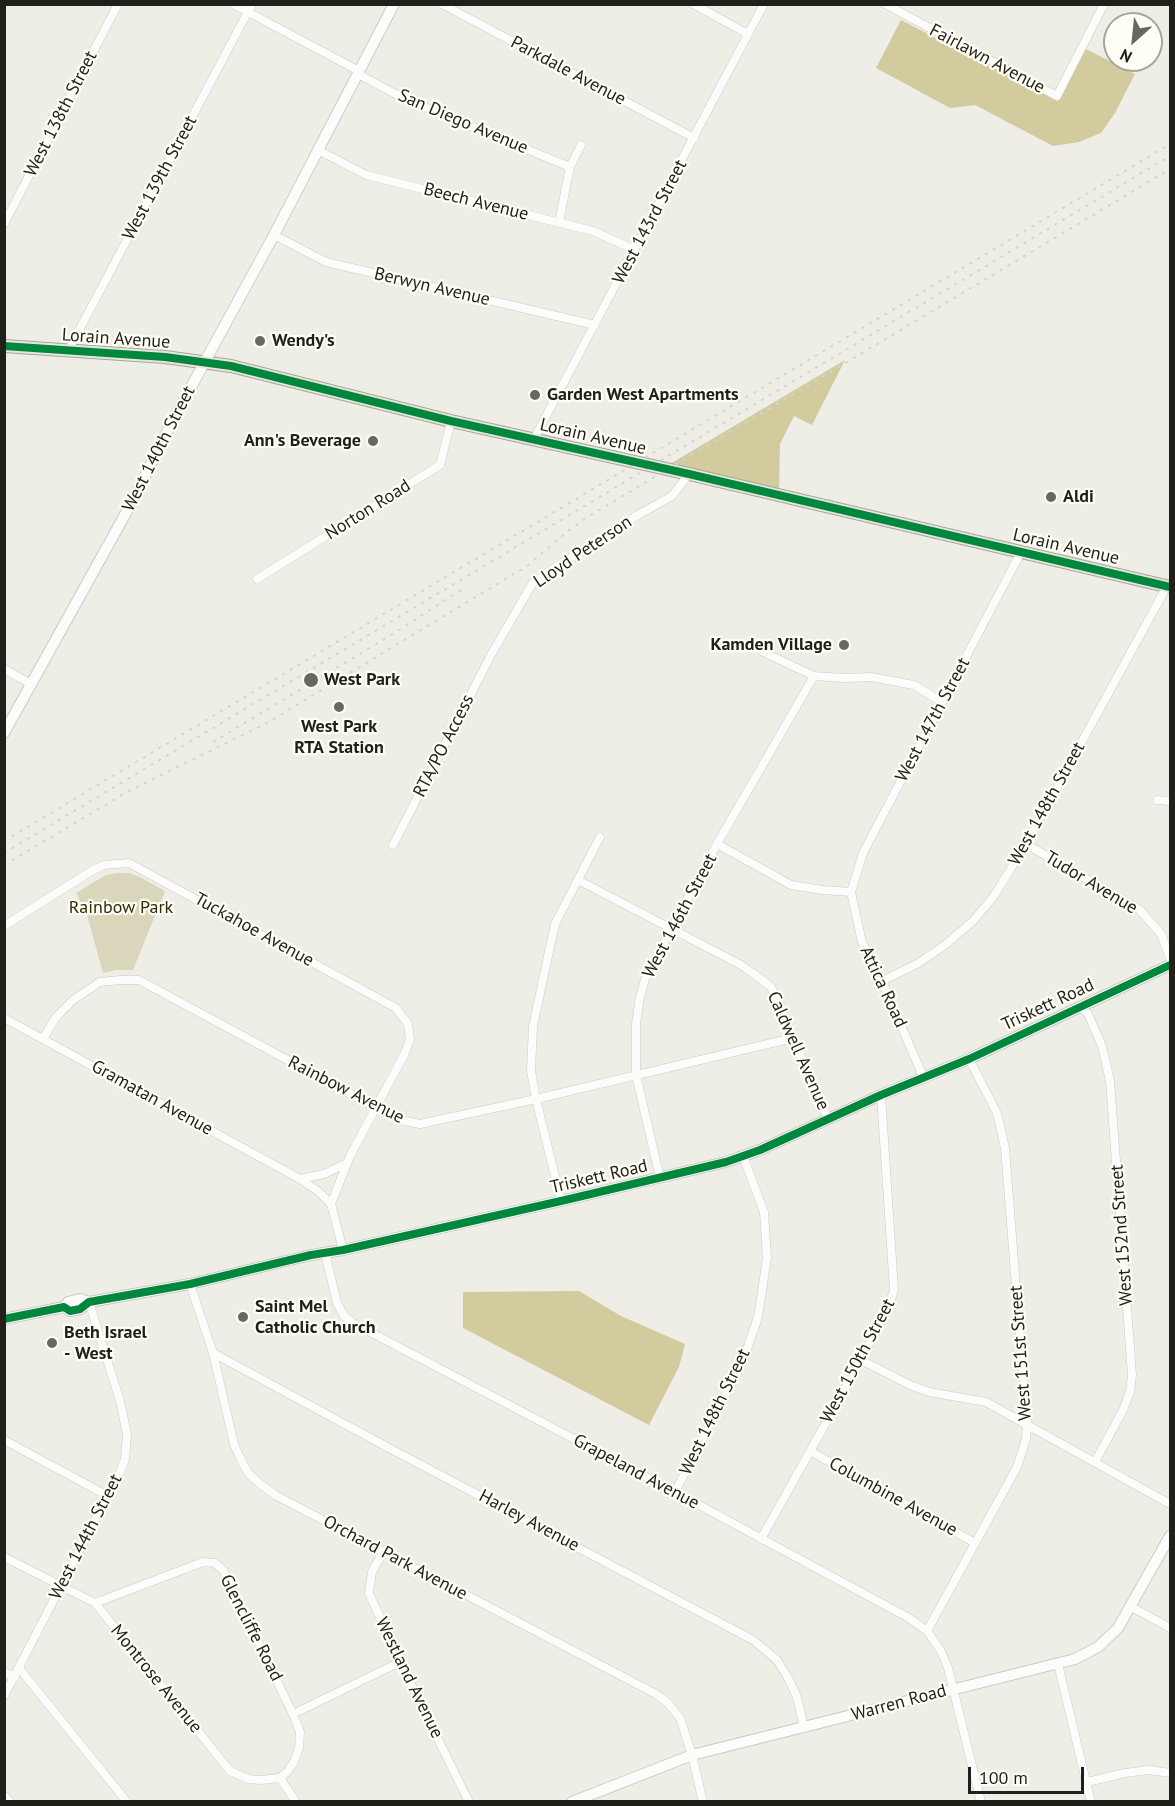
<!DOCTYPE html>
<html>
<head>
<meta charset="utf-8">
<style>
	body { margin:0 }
	#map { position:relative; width:1175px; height:1806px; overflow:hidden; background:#efeee6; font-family:"PT Sans",sans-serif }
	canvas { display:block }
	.frame { position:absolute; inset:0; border:6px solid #201f1a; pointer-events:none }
	.north { position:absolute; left:1103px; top:12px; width:60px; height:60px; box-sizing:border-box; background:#fffef5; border:2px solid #a6a59d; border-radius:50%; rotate:207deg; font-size:16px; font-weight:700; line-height:24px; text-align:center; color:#201f1a }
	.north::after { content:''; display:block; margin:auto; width:21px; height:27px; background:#686761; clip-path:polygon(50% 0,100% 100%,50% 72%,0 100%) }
	.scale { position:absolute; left:968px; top:1767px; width:116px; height:27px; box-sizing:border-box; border:3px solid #201f1a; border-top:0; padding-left:8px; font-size:18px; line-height:21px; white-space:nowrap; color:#201f1a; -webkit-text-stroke:4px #fffef5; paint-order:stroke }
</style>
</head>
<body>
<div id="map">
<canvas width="1175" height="1806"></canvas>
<div class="frame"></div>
<div class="north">N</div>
<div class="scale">100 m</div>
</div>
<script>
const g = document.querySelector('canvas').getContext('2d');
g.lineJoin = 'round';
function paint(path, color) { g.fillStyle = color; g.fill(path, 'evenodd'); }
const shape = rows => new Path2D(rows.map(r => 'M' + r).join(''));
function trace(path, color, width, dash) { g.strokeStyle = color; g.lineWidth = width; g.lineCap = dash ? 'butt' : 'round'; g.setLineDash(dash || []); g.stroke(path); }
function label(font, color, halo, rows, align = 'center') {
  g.font = font + ' "PT Sans",sans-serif'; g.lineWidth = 4.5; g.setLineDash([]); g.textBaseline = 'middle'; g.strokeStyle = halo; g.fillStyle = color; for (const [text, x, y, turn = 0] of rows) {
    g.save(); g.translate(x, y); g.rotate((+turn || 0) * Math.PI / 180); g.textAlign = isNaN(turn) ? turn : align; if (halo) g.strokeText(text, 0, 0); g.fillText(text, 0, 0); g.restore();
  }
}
const green = shape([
	[117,873,129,873,140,877,165,891,133,970,116,970,103,973,87,915,76,893,106,875]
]);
const forest = shape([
	[901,20,1057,101,1084,48,1135,74,1115,113,1101,133,1079,142,1053,146,975,105,950,108,876,68],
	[845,360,812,425,794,416,780,444,779,491,670,464],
	[579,1291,621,1316,685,1344,679,1367,649,1425,463,1328,463,1292]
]);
const street = shape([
	[233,4,359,71],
	[442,4,694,138],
	[693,4,748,34],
	[885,4,1057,96,1104,4],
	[358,74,407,100,570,167],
	[318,150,366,175,593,231,635,250],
	[559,222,570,167,581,145],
	[4,224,118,4],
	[274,235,326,262,595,325],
	[68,351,252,4],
	[534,439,764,4],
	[257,579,440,465,451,421],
	[761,651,814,676,844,678,871,677,914,685,942,702],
	[4,669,31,684],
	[1157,800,1170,801],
	[717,844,791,885,823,890,851,892],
	[1026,844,1140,910,1161,934,1170,958],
	[393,845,491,655,532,584,551,570,638,515,672,496,689,474],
	[578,880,741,965,754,974,771,987,828,1119],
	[4,926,93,870,104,865,129,863,396,1008,408,1024,410,1039,405,1053,350,1156,331,1204],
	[882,981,917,964,945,945,973,921,994,896,1026,844,1167,586],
	[1080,1006,1088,1014,1102,1046,1110,1081,1132,1375,1130,1392,1123,1410,1095,1462],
	[4,1018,300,1179,318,1191,331,1204,343,1250],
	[43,1039,56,1017,73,1000,100,982,120,980,139,980,399,1120,420,1124,536,1099,793,1038],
	[924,1079,882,981,862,942,851,892,863,853,1021,552],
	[660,1178,636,1075,636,1024,640,997,646,976,717,844,814,676],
	[300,1179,324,1174,347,1163],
	[561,1201,536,1099,531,1071,533,1026,555,924,600,837],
	[325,1253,337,1303,344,1316,353,1323,675,1492,909,1618,927,1631,941,1651,948,1668,981,1802],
	[190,1284,213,1353,234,1444,240,1458,248,1473,259,1483,275,1495,656,1694,668,1703,680,1718,692,1755,703,1802],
	[213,1353,389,1448,753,1640,777,1660,787,1676,797,1697,804,1728],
	[861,1360,910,1385,929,1392,986,1402,1170,1504],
	[4,1440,108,1496],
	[810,1451,975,1543],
	[675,1492,742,1364,758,1317,767,1258,764,1212,743,1156],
	[761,1539,861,1360,890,1302,894,1290,881,1095],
	[383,1552,372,1572,369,1593,400,1662,469,1802],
	[4,1557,95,1603,230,1771,248,1779,261,1780,280,1778],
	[95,1603,203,1562,215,1563,223,1570,293,1714,300,1732,299,1748,294,1762,288,1771,280,1778],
	[1130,1606,1170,1628],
	[927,1631,1017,1467,1026,1439,1027,1425,1005,1148,997,1113,969,1059],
	[1058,1664,1091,1802],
	[19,1668,127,1802],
	[4,1672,15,1677],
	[4,1696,120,1472,125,1459,127,1434,120,1401,89,1302],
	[293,1714,400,1662],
	[280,1778,296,1802],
	[1087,1782,1125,1773,1149,1770,1170,1773],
	[4,1795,10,1802]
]);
const secondary = shape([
	[4,733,132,502,172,422,274,235,394,4],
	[64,1307,68,1302,80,1299,89,1302],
	[4,1319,64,1307,70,1311,80,1309,89,1302,190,1284,311,1255,343,1250,561,1201,726,1162,760,1150,881,1095,969,1059,1170,965],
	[572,1802,692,1755,1075,1659,1098,1647,1118,1628,1170,1536]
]);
const primary = shape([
	[4,346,165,357,231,366,451,421,689,474,1170,587]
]);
const rail = shape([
	[213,742,393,634,464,588],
	[4,841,1170,144],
	[4,853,1170,156],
	[4,865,129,791,267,723,527,566,568,531,586,518,1170,169]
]);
const cycleway = shape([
	[4,346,165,357,231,366,451,421,689,474,1170,587],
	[4,1319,64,1307,70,1311,80,1309,89,1302,190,1284,311,1255,343,1250,561,1201,726,1162,760,1150,881,1095,969,1059,1170,965]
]);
const markers = [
	[260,341,6,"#686761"],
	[535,395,6,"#686761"],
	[373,441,6,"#686761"],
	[1051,497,6,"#686761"],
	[844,645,6,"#686761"],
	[311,680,8,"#686761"],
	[339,707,6,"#686761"],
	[243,1317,6,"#686761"],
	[52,1343,6,"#686761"]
];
const streetNames = [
	["Fairlawn Avenue",987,59,28],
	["Parkdale Avenue",568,71,28],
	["West 138th Street",61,114,-63],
	["San Diego Avenue",463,122,23],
	["West 139th Street",160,178,-62],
	["Beech Avenue",476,202,14],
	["West 143rd Street",650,222,-62],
	["Berwyn Avenue",432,287,13],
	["Lorain Avenue",116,339,4],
	["Lorain Avenue",593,437,13],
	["West 140th Street",159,449,-63],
	["Norton Road",368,510,-32],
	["Lorain Avenue",1066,547,13],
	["Lloyd Peterson",583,552,-34],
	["West 147th Street",933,720,-62],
	["RTA/PO Access",444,746,-63],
	["West 148th Street",1047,804,-61],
	["Tudor Avenue",1091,883,31],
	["West 146th Street",680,916,-62],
	["Tuckahoe Avenue",254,930,29],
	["Attica Road",883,987,65],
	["Triskett Road",1048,1005,-25],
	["Caldwell Avenue",798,1051,66],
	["Rainbow Avenue",346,1090,27],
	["Gramatan Avenue",152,1098,29],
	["Triskett Road",599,1177,-13],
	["West 152nd Street",1122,1235,-94],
	["West 151st Street",1021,1353,-94],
	["West 150th Street",858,1361,-62],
	["West 148th Street",715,1412,-64],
	["Grapeland Avenue",636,1472,28],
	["Columbine Avenue",893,1497,29],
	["Harley Avenue",529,1521,28],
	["West 144th Street",86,1537,-63],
	["Orchard Park Avenue",395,1558,28],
	["Glencliffe Road",251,1628,63],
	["Westland Avenue",409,1678,64],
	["Montrose Avenue",156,1679,51],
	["Warren Road",899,1703,-15]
];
const poiNames = [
	["Wendy's",272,341],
	["Garden West Apartments",547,395],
	["Ann's Beverage",361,441,"right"],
	["Aldi",1063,497],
	["Kamden Village",832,645,"right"],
	["West Park",324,680],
	["West Park",339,727,"center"],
	["RTA Station",339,748,"center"],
	["Saint Mel",255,1307],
	["Catholic Church",255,1328],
	["Beth Israel",64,1333],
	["- West",64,1354]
];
const parkNames = [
	["Rainbow Park",121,908]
];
paint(green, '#dad6bb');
paint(forest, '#d2cb9e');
trace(street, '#cccac5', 9);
trace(secondary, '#cccac5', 12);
trace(primary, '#a8a697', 14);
trace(street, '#fdfcfb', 8);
trace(secondary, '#fdfcfb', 10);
trace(primary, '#e8e6df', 12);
trace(rail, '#d5d4d2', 2, [3, 6]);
trace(cycleway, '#00873e', 8);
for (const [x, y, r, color] of markers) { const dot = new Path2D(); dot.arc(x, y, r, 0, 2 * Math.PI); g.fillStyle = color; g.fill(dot); trace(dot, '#fffef5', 2); }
label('18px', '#201f1a', '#fffef5', streetNames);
label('bold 18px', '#201f1a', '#fffef5', poiNames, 'left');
label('18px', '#2f2a07', '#fffef5', parkNames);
</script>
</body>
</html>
